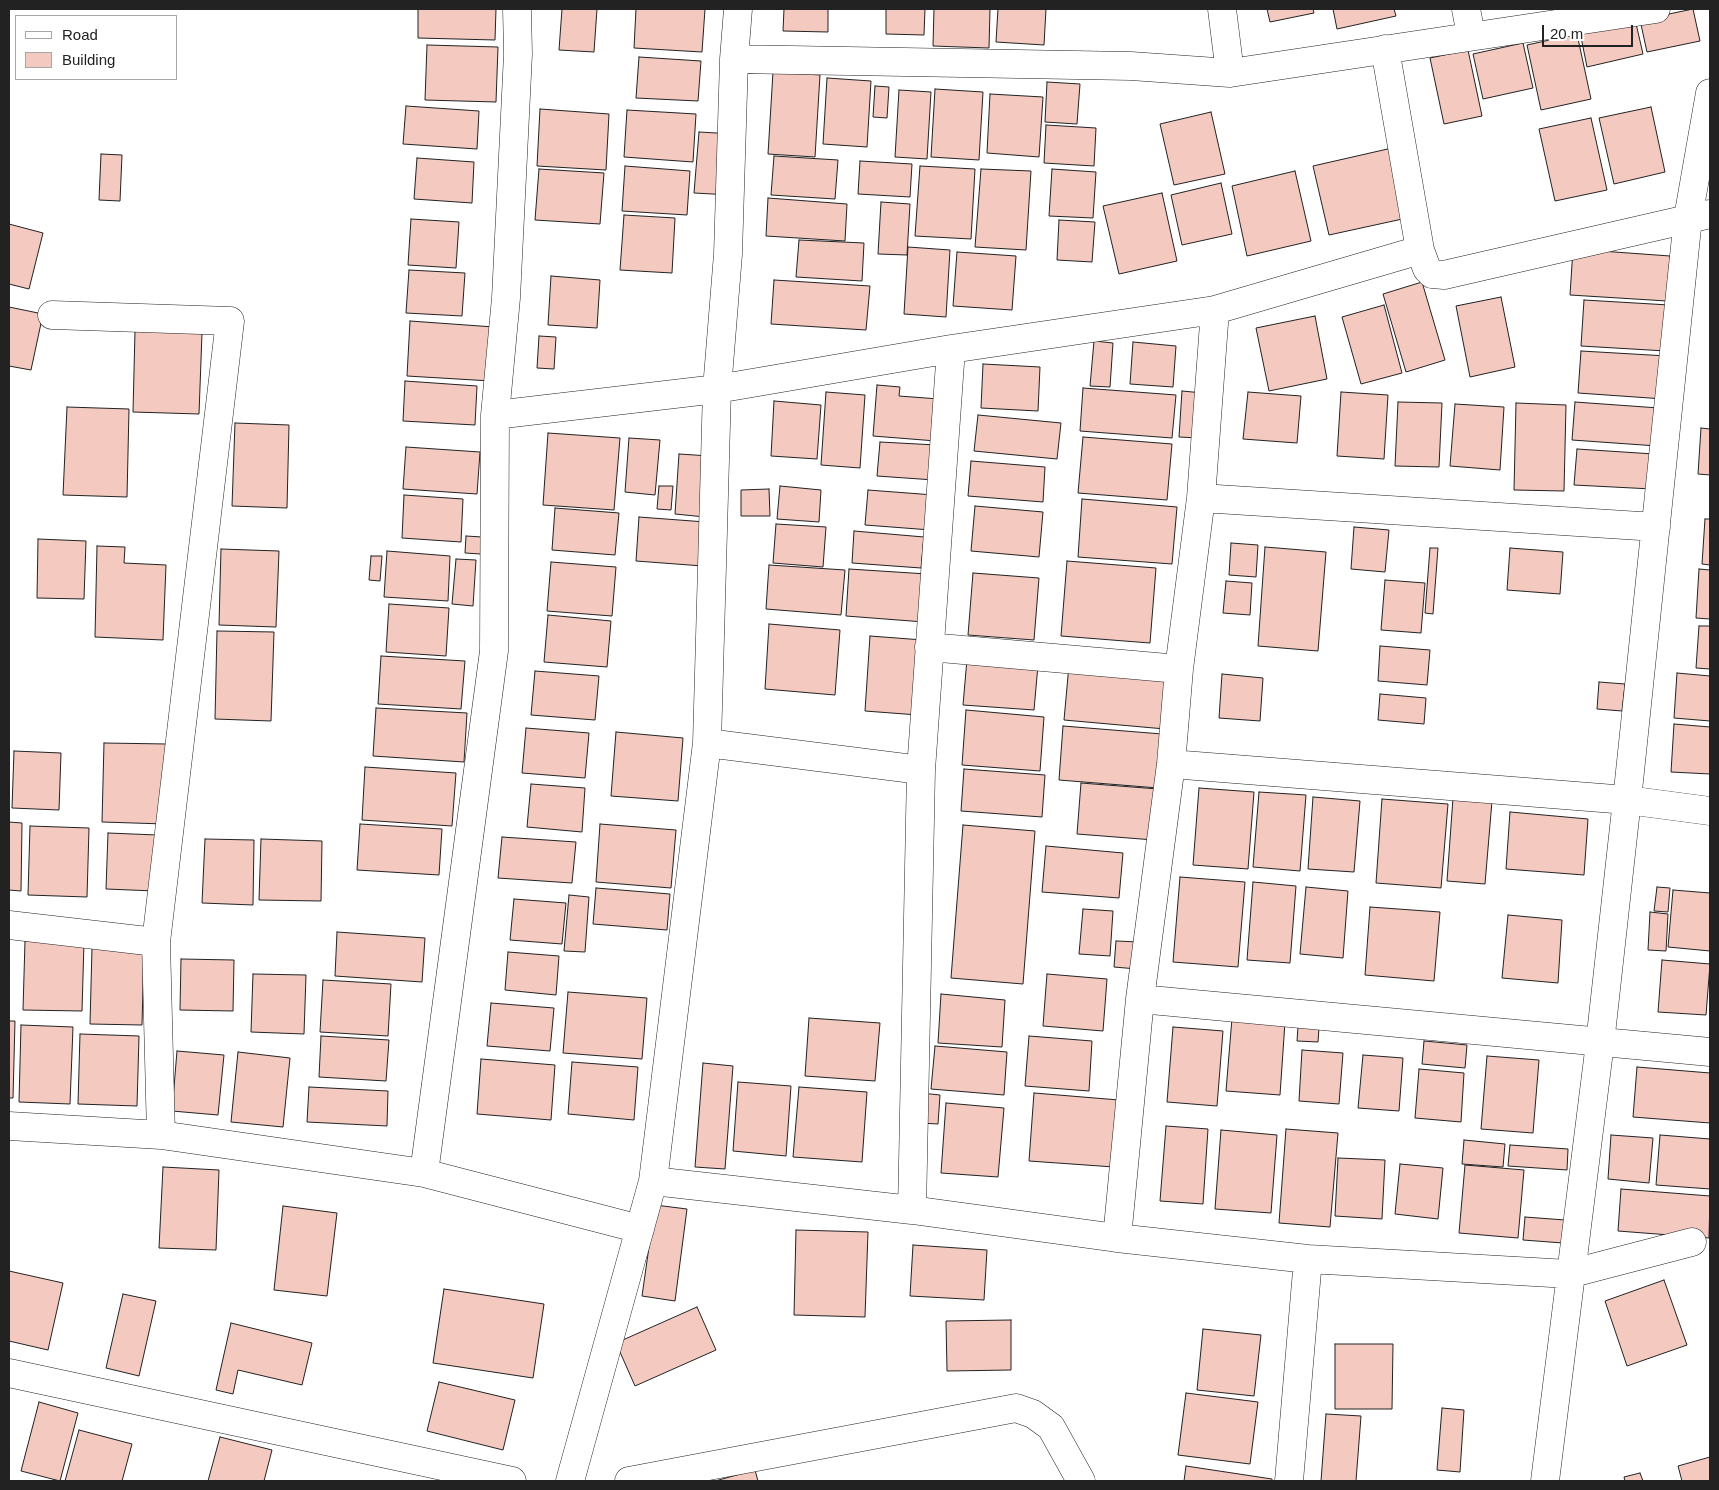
<!DOCTYPE html>
<html>
<head>
<meta charset="utf-8">
<style>
	body { margin:0 }
	#map { position:relative; width:1719px; height:1490px; overflow:hidden; background:#fff; font-family:Arial,sans-serif }
	canvas { display:block }
	.frame { position:absolute; inset:0; border:10px solid #222; pointer-events:none }
	.legend { position:absolute; left:15px; top:15px; width:162px; height:65px; box-sizing:border-box; background:#fff; border:1px solid #a7a7a7; margin:0; padding:6px 9px; list-style:none; font-size:15px; color:#222 }
	.legend li { display:flex; align-items:center; gap:10px; height:25px }
	.legend b { width:25px; border:1px solid #a7a7a7 }
	.scale { position:absolute; left:1542px; top:25px; width:91px; height:22px; box-sizing:border-box; border:2px solid #222; border-top:0; padding-left:6px; font-size:15px; line-height:18px; white-space:nowrap; color:#222; -webkit-text-stroke:4px #fff; paint-order:stroke }
</style>
</head>
<body>
<div id="map">
<canvas width="1719" height="1490"></canvas>
<div class="frame"></div>
<ul class="legend">
<li><b style="height:6px;background:#fff"></b>Road</li>
<li><b style="height:14px;background:#f3c9c0"></b>Building</li>
</ul>
<div class="scale">20 m</div>
</div>
<script>
const g = document.querySelector('canvas').getContext('2d');
g.lineJoin = 'round';
function paint(path, color) { g.fillStyle = color; g.fill(path, 'evenodd'); }
const shape = rows => new Path2D(rows.map(r => 'M' + r).join(''));
function trace(path, color, width, dash) { g.strokeStyle = color; g.lineWidth = width; g.lineCap = dash ? 'butt' : 'round'; g.setLineDash(dash || []); g.stroke(path); }
const building = shape([
	[418,9,496,9,495,40,418,38,418,9],
	[562,9,597,9,594,52,559,50,562,9],
	[636,9,705,9,702,52,634,48,636,9],
	[784,9,828,9,828,32,783,31,784,9],
	[886,9,925,9,924,35,886,34,886,9],
	[934,9,990,9,989,48,933,46,934,9],
	[998,9,1046,9,1044,45,996,42,998,9],
	[1267,9,1313,9,1314,13,1270,22,1267,9],
	[1333,9,1394,9,1396,16,1337,29,1333,9],
	[1693,9,1700,41,1647,52,1640,20,1693,9],
	[1635,19,1643,54,1587,67,1580,32,1635,19],
	[1577,34,1591,99,1541,110,1527,45,1577,34],
	[1523,43,1533,88,1483,99,1473,54,1523,43],
	[427,45,498,47,496,102,425,100,427,45],
	[1468,50,1482,116,1444,124,1430,58,1468,50],
	[639,57,701,61,698,101,636,98,639,57],
	[773,72,820,75,815,157,768,154,773,72],
	[827,78,871,81,867,147,823,144,827,78],
	[1047,82,1080,84,1077,124,1045,122,1047,82],
	[875,86,889,87,887,118,873,117,875,86],
	[935,89,983,92,979,160,931,157,935,89],
	[899,90,931,92,927,159,895,157,899,90],
	[990,94,1043,97,1039,157,987,153,990,94],
	[406,106,479,111,477,149,403,144,406,106],
	[1651,107,1665,172,1614,184,1599,118,1651,107],
	[540,109,609,114,606,170,537,166,540,109],
	[627,110,696,114,693,162,624,157,627,110],
	[1211,112,1225,174,1174,185,1160,124,1211,112],
	[1591,118,1607,190,1555,201,1539,129,1591,118],
	[1046,125,1096,128,1094,166,1044,163,1046,125],
	[699,132,734,134,731,195,694,193,699,132],
	[1392,148,1407,218,1329,235,1313,166,1392,148],
	[101,154,122,155,120,201,99,200,101,154],
	[774,156,838,160,835,199,771,195,774,156],
	[417,158,474,162,472,203,414,199,417,158],
	[860,161,912,164,910,197,858,194,860,161],
	[625,166,690,171,687,215,622,211,625,166],
	[920,166,975,169,971,239,915,236,920,166],
	[539,169,604,173,600,224,535,220,539,169],
	[981,169,1031,171,1026,250,975,247,981,169],
	[1052,169,1096,172,1093,218,1049,216,1052,169],
	[1295,171,1311,241,1247,256,1232,186,1295,171],
	[1221,183,1232,234,1182,245,1171,195,1221,183],
	[1162,193,1177,261,1119,274,1103,206,1162,193],
	[768,198,847,204,845,241,766,236,768,198],
	[881,202,910,204,907,255,878,254,881,202],
	[624,215,675,218,672,273,620,270,624,215],
	[411,219,459,222,456,268,408,265,411,219],
	[1059,220,1095,222,1092,262,1057,260,1059,220],
	[9,224,43,233,29,289,9,284,9,224],
	[799,240,864,243,862,281,796,277,799,240],
	[908,247,950,250,946,317,904,314,908,247],
	[1573,249,1670,256,1667,301,1570,295,1573,249],
	[957,252,1016,256,1012,310,953,306,957,252],
	[409,270,465,273,462,316,406,313,409,270],
	[551,276,600,280,597,328,548,325,551,276],
	[774,280,870,286,866,330,771,324,774,280],
	[1422,282,1445,360,1406,372,1383,294,1422,282],
	[1501,297,1515,367,1470,377,1456,306,1501,297],
	[1584,300,1669,305,1666,351,1581,346,1584,300],
	[1384,305,1402,373,1361,384,1342,317,1384,305],
	[9,307,43,314,31,370,9,366,9,307],
	[1315,316,1327,379,1269,391,1256,328,1315,316],
	[410,321,494,327,491,381,407,376,410,321],
	[135,331,202,333,199,414,133,412,135,331],
	[539,336,556,337,554,369,537,368,539,336],
	[1094,341,1113,343,1110,387,1090,386,1094,341],
	[1133,342,1176,346,1173,387,1130,384,1133,342],
	[1581,351,1667,356,1664,399,1578,393,1581,351],
	[983,364,1040,367,1038,411,981,408,983,364],
	[405,381,477,386,475,425,403,421,405,381],
	[877,385,900,387,899,396,939,399,936,441,873,436,877,385],
	[1083,388,1176,395,1172,438,1080,431,1083,388],
	[1182,391,1203,393,1199,438,1179,437,1182,391],
	[826,392,865,395,860,468,821,465,826,392],
	[1248,392,1301,396,1297,443,1243,439,1248,392],
	[1341,392,1388,395,1384,459,1337,456,1341,392],
	[774,401,821,405,817,459,771,456,774,401],
	[1398,402,1442,403,1439,467,1395,466,1398,402],
	[1575,402,1659,408,1657,446,1572,440,1575,402],
	[1516,403,1566,405,1564,491,1514,490,1516,403],
	[1455,404,1504,407,1500,470,1450,466,1455,404],
	[67,407,129,409,127,497,63,495,67,407],
	[978,415,1061,423,1057,459,974,451,978,415],
	[235,423,289,425,287,508,232,506,235,423],
	[1701,428,1710,429,1710,475,1698,474,1701,428],
	[548,433,620,438,614,510,543,505,548,433],
	[1083,437,1172,444,1167,500,1078,493,1083,437],
	[629,438,660,440,655,495,625,492,629,438],
	[880,442,936,445,934,480,877,476,880,442],
	[406,447,480,452,477,494,403,489,406,447],
	[1577,449,1654,454,1652,489,1574,485,1577,449],
	[679,454,710,456,705,517,675,514,679,454],
	[971,461,1045,467,1043,502,968,496,971,461],
	[659,486,673,486,671,510,657,509,659,486],
	[780,486,821,490,819,522,777,519,780,486],
	[769,489,770,516,741,516,741,490,769,489],
	[868,490,934,495,931,530,865,525,868,490],
	[404,495,463,499,461,542,402,538,404,495],
	[1082,499,1177,507,1172,564,1078,557,1082,499],
	[975,506,1043,512,1039,557,971,551,975,506],
	[555,508,619,513,615,555,552,550,555,508],
	[639,517,719,523,716,567,636,561,639,517],
	[1705,519,1710,519,1710,565,1702,564,1705,519],
	[776,524,826,527,823,567,773,563,776,524],
	[1354,527,1389,530,1385,572,1351,569,1354,527],
	[854,531,924,537,921,568,852,563,854,531],
	[466,536,498,538,496,555,465,553,466,536],
	[38,539,86,541,84,599,37,598,38,539],
	[1231,543,1258,545,1256,577,1229,575,1231,543],
	[97,546,125,547,124,563,166,565,163,640,95,637,97,546],
	[1265,547,1326,552,1318,651,1258,646,1265,547],
	[1430,548,1438,548,1433,614,1425,613,1430,548],
	[1510,548,1563,552,1560,594,1507,590,1510,548],
	[221,549,279,551,276,627,219,625,221,549],
	[387,551,450,556,448,601,384,597,387,551],
	[371,556,382,556,380,581,369,580,371,556],
	[456,559,476,560,473,606,452,604,456,559],
	[1067,561,1156,568,1150,643,1061,636,1067,561],
	[551,562,616,567,612,616,547,611,551,562],
	[769,565,845,570,841,615,766,609,769,565],
	[849,569,927,574,924,622,846,616,849,569],
	[1699,569,1710,570,1710,619,1696,618,1699,569],
	[973,573,1039,578,1034,640,968,635,973,573],
	[1385,580,1425,583,1421,633,1381,630,1385,580],
	[1226,581,1252,583,1250,615,1223,613,1226,581],
	[389,604,449,608,446,656,386,652,389,604],
	[548,615,611,621,607,667,544,662,548,615],
	[769,624,840,630,835,695,765,689,769,624],
	[1699,626,1710,626,1710,669,1696,668,1699,626],
	[217,631,274,632,271,721,215,719,217,631],
	[870,636,923,640,918,715,865,711,870,636],
	[1380,646,1430,650,1427,685,1378,681,1380,646],
	[381,656,465,661,461,709,378,704,381,656],
	[967,659,1038,665,1034,710,963,705,967,659],
	[1069,665,1170,673,1165,729,1064,720,1069,665],
	[535,671,599,676,595,720,531,715,535,671],
	[1677,673,1710,676,1710,721,1674,718,1677,673],
	[1222,674,1263,678,1260,721,1219,718,1222,674],
	[1599,682,1625,684,1622,711,1597,709,1599,682],
	[1380,694,1426,698,1424,724,1378,720,1380,694],
	[376,708,467,713,464,762,373,756,376,708],
	[966,710,1044,717,1040,771,962,765,966,710],
	[1674,724,1710,727,1710,774,1671,772,1674,724],
	[1063,726,1162,734,1158,788,1059,780,1063,726],
	[526,728,589,733,585,778,522,773,526,728],
	[616,732,683,738,678,801,611,796,616,732],
	[104,743,167,744,165,824,102,822,104,743],
	[14,751,61,753,59,810,12,808,14,751],
	[365,767,456,773,452,826,362,820,365,767],
	[964,769,1045,775,1042,817,961,811,964,769],
	[1081,783,1158,789,1154,840,1077,834,1081,783],
	[531,784,585,788,582,832,527,827,531,784],
	[1199,788,1254,792,1248,869,1193,865,1199,788],
	[1259,792,1306,795,1300,871,1253,867,1259,792],
	[1313,797,1360,801,1354,872,1308,869,1313,797],
	[1453,798,1492,801,1485,884,1447,881,1453,798],
	[1382,799,1448,804,1441,888,1376,883,1382,799],
	[1510,812,1588,819,1584,875,1506,869,1510,812],
	[9,822,22,823,21,891,9,890,9,822],
	[360,824,442,829,439,875,357,870,360,824],
	[600,824,676,830,671,888,596,882,600,824],
	[963,825,1035,831,1023,984,951,978,963,825],
	[30,826,89,828,87,897,28,895,30,826],
	[108,833,157,835,155,891,106,889,108,833],
	[502,837,576,842,572,883,498,878,502,837],
	[205,839,254,840,253,905,202,903,205,839],
	[261,839,322,841,321,901,259,900,261,839],
	[1046,846,1123,853,1119,898,1042,892,1046,846],
	[1180,877,1245,882,1238,967,1173,962,1180,877],
	[1253,882,1296,886,1290,963,1247,960,1253,882],
	[1306,887,1348,891,1343,958,1300,954,1306,887],
	[1657,887,1670,888,1668,912,1654,911,1657,887],
	[596,888,670,894,667,930,593,924,596,888],
	[1673,890,1710,893,1710,951,1668,947,1673,890],
	[569,895,589,897,585,952,564,951,569,895],
	[514,899,566,903,562,944,510,940,514,899],
	[1370,907,1440,912,1434,981,1365,975,1370,907],
	[1083,909,1113,911,1110,956,1079,954,1083,909],
	[1650,912,1668,914,1666,951,1648,950,1650,912],
	[1508,915,1562,920,1558,983,1502,978,1508,915],
	[337,932,425,938,422,982,335,976,337,932],
	[25,941,84,942,82,1011,23,1010,25,941],
	[1116,941,1139,942,1137,969,1114,967,1116,941],
	[92,948,144,950,142,1025,90,1024,92,948],
	[508,952,559,956,556,995,505,990,508,952],
	[181,959,234,960,233,1011,180,1010,181,959],
	[1662,960,1710,964,1706,1015,1658,1012,1662,960],
	[253,974,306,975,304,1034,251,1032,253,974],
	[1047,974,1107,979,1103,1031,1043,1026,1047,974],
	[323,980,391,984,388,1036,320,1032,323,980],
	[568,992,647,998,642,1059,563,1053,568,992],
	[941,994,1005,1000,1002,1047,938,1043,941,994],
	[491,1003,554,1008,550,1051,487,1046,491,1003],
	[809,1018,880,1023,875,1081,805,1076,809,1018],
	[1232,1018,1285,1022,1280,1095,1226,1091,1232,1018],
	[9,1021,15,1021,13,1098,9,1098,9,1021],
	[21,1025,73,1027,70,1104,19,1102,21,1025],
	[1173,1027,1223,1031,1217,1106,1167,1102,1173,1027],
	[1298,1027,1319,1028,1318,1042,1297,1041,1298,1027],
	[80,1034,139,1036,137,1106,78,1104,80,1034],
	[321,1036,389,1040,386,1081,319,1077,321,1036],
	[1029,1036,1092,1041,1089,1091,1025,1086,1029,1036],
	[1424,1041,1467,1045,1465,1068,1422,1064,1424,1041],
	[935,1046,1007,1052,1004,1095,931,1089,935,1046],
	[1302,1050,1343,1053,1339,1104,1299,1101,1302,1050],
	[177,1051,224,1055,218,1115,172,1111,177,1051],
	[238,1052,290,1058,283,1127,231,1122,238,1052],
	[1363,1055,1403,1058,1399,1111,1358,1108,1363,1055],
	[1487,1056,1539,1060,1533,1133,1481,1129,1487,1056],
	[481,1059,555,1065,551,1120,477,1114,481,1059],
	[572,1062,638,1067,634,1120,568,1114,572,1062],
	[703,1063,733,1066,725,1169,695,1167,703,1063],
	[1637,1067,1710,1073,1710,1123,1633,1117,1637,1067],
	[1419,1069,1464,1073,1461,1122,1415,1118,1419,1069],
	[738,1082,791,1086,786,1156,733,1151,738,1082],
	[309,1087,388,1091,387,1126,307,1122,309,1087],
	[799,1087,867,1092,862,1162,793,1157,799,1087],
	[921,1093,940,1095,938,1124,919,1123,921,1093],
	[1034,1093,1119,1100,1114,1167,1029,1161,1034,1093],
	[946,1103,1004,1108,998,1177,941,1173,946,1103],
	[1166,1126,1208,1129,1203,1204,1160,1201,1166,1126],
	[1286,1129,1338,1133,1330,1227,1279,1223,1286,1129],
	[1221,1130,1277,1135,1271,1213,1215,1209,1221,1130],
	[1611,1135,1653,1138,1649,1183,1608,1179,1611,1135],
	[1660,1135,1710,1139,1710,1189,1656,1185,1660,1135],
	[1464,1140,1505,1144,1503,1167,1462,1164,1464,1140],
	[1510,1145,1568,1149,1567,1170,1508,1166,1510,1145],
	[1338,1158,1385,1160,1382,1219,1335,1216,1338,1158],
	[1400,1164,1443,1168,1438,1219,1395,1214,1400,1164],
	[1465,1165,1524,1170,1518,1238,1459,1233,1465,1165],
	[163,1167,219,1170,216,1250,159,1248,163,1167],
	[1621,1189,1710,1196,1709,1238,1618,1231,1621,1189],
	[655,1205,687,1209,675,1301,642,1296,655,1205],
	[283,1206,337,1213,327,1296,274,1290,283,1206],
	[1525,1217,1565,1220,1563,1243,1523,1240,1525,1217],
	[796,1230,868,1232,865,1317,794,1315,796,1230],
	[913,1245,987,1250,984,1300,910,1296,913,1245],
	[9,1271,63,1283,48,1350,9,1341,9,1271],
	[1664,1280,1687,1345,1627,1366,1605,1301,1664,1280],
	[444,1289,544,1304,533,1378,433,1363,444,1289],
	[123,1294,156,1301,139,1376,106,1368,123,1294],
	[697,1307,716,1350,635,1386,616,1343,697,1307],
	[1011,1320,1011,1370,947,1371,946,1321,1011,1320],
	[231,1323,312,1343,302,1385,238,1370,233,1394,216,1390,231,1323],
	[1203,1329,1261,1335,1254,1396,1197,1390,1203,1329],
	[1335,1344,1393,1344,1392,1409,1335,1409,1335,1344],
	[439,1382,515,1400,503,1450,427,1431,439,1382],
	[1186,1393,1258,1402,1250,1464,1178,1455,1186,1393],
	[39,1402,78,1413,60,1481,21,1471,39,1402],
	[1442,1408,1464,1410,1460,1472,1437,1470,1442,1408],
	[1326,1414,1361,1416,1356,1481,1321,1481,1326,1414],
	[79,1430,132,1444,122,1481,65,1481,79,1430],
	[220,1437,272,1450,264,1481,208,1481,220,1437],
	[1710,1457,1710,1481,1682,1481,1678,1466,1710,1457],
	[1186,1466,1272,1479,1272,1481,1184,1481,1186,1466],
	[755,1470,758,1481,715,1481,755,1470],
	[1640,1473,1643,1481,1625,1481,1624,1477,1640,1473]
]);
const minor = shape([
	[1222,9,1230,73],
	[1466,9,1471,35],
	[1385,49,1420,250,1427,269,1432,274,1444,275,1710,214],
	[734,59,1131,66,1230,73,1656,9],
	[1710,93,1688,218,1627,800,1710,811],
	[1215,310,1420,250],
	[495,415,506,298,518,54,517,9],
	[1201,498,1656,527],
	[929,647,1179,669],
	[707,743,921,770],
	[1171,764,1627,800,1600,1043,1545,1481],
	[9,925,156,942,230,321,52,315],
	[1140,999,1710,1052],
	[9,1126,161,1135,156,942],
	[161,1135,424,1173],
	[653,1181,912,1210,1117,1238,1308,1259,1569,1274,1692,1242],
	[912,1210,921,770,951,349],
	[640,1229,424,1173,494,651,495,415,717,389,951,349,1215,310,1201,498,1179,669,1171,764,1140,999,1117,1238],
	[9,1373,512,1481],
	[570,1481,653,1181,707,743,717,389,728,254,734,59,738,9],
	[629,1481,1016,1408,1033,1414,1051,1427,1081,1481],
	[1289,1481,1308,1259]
]);
paint(building, '#f3c9c0');
trace(building, '#222', 1);
trace(minor, '#222', 29);
trace(minor, '#fff', 28);
</script>
</body>
</html>
